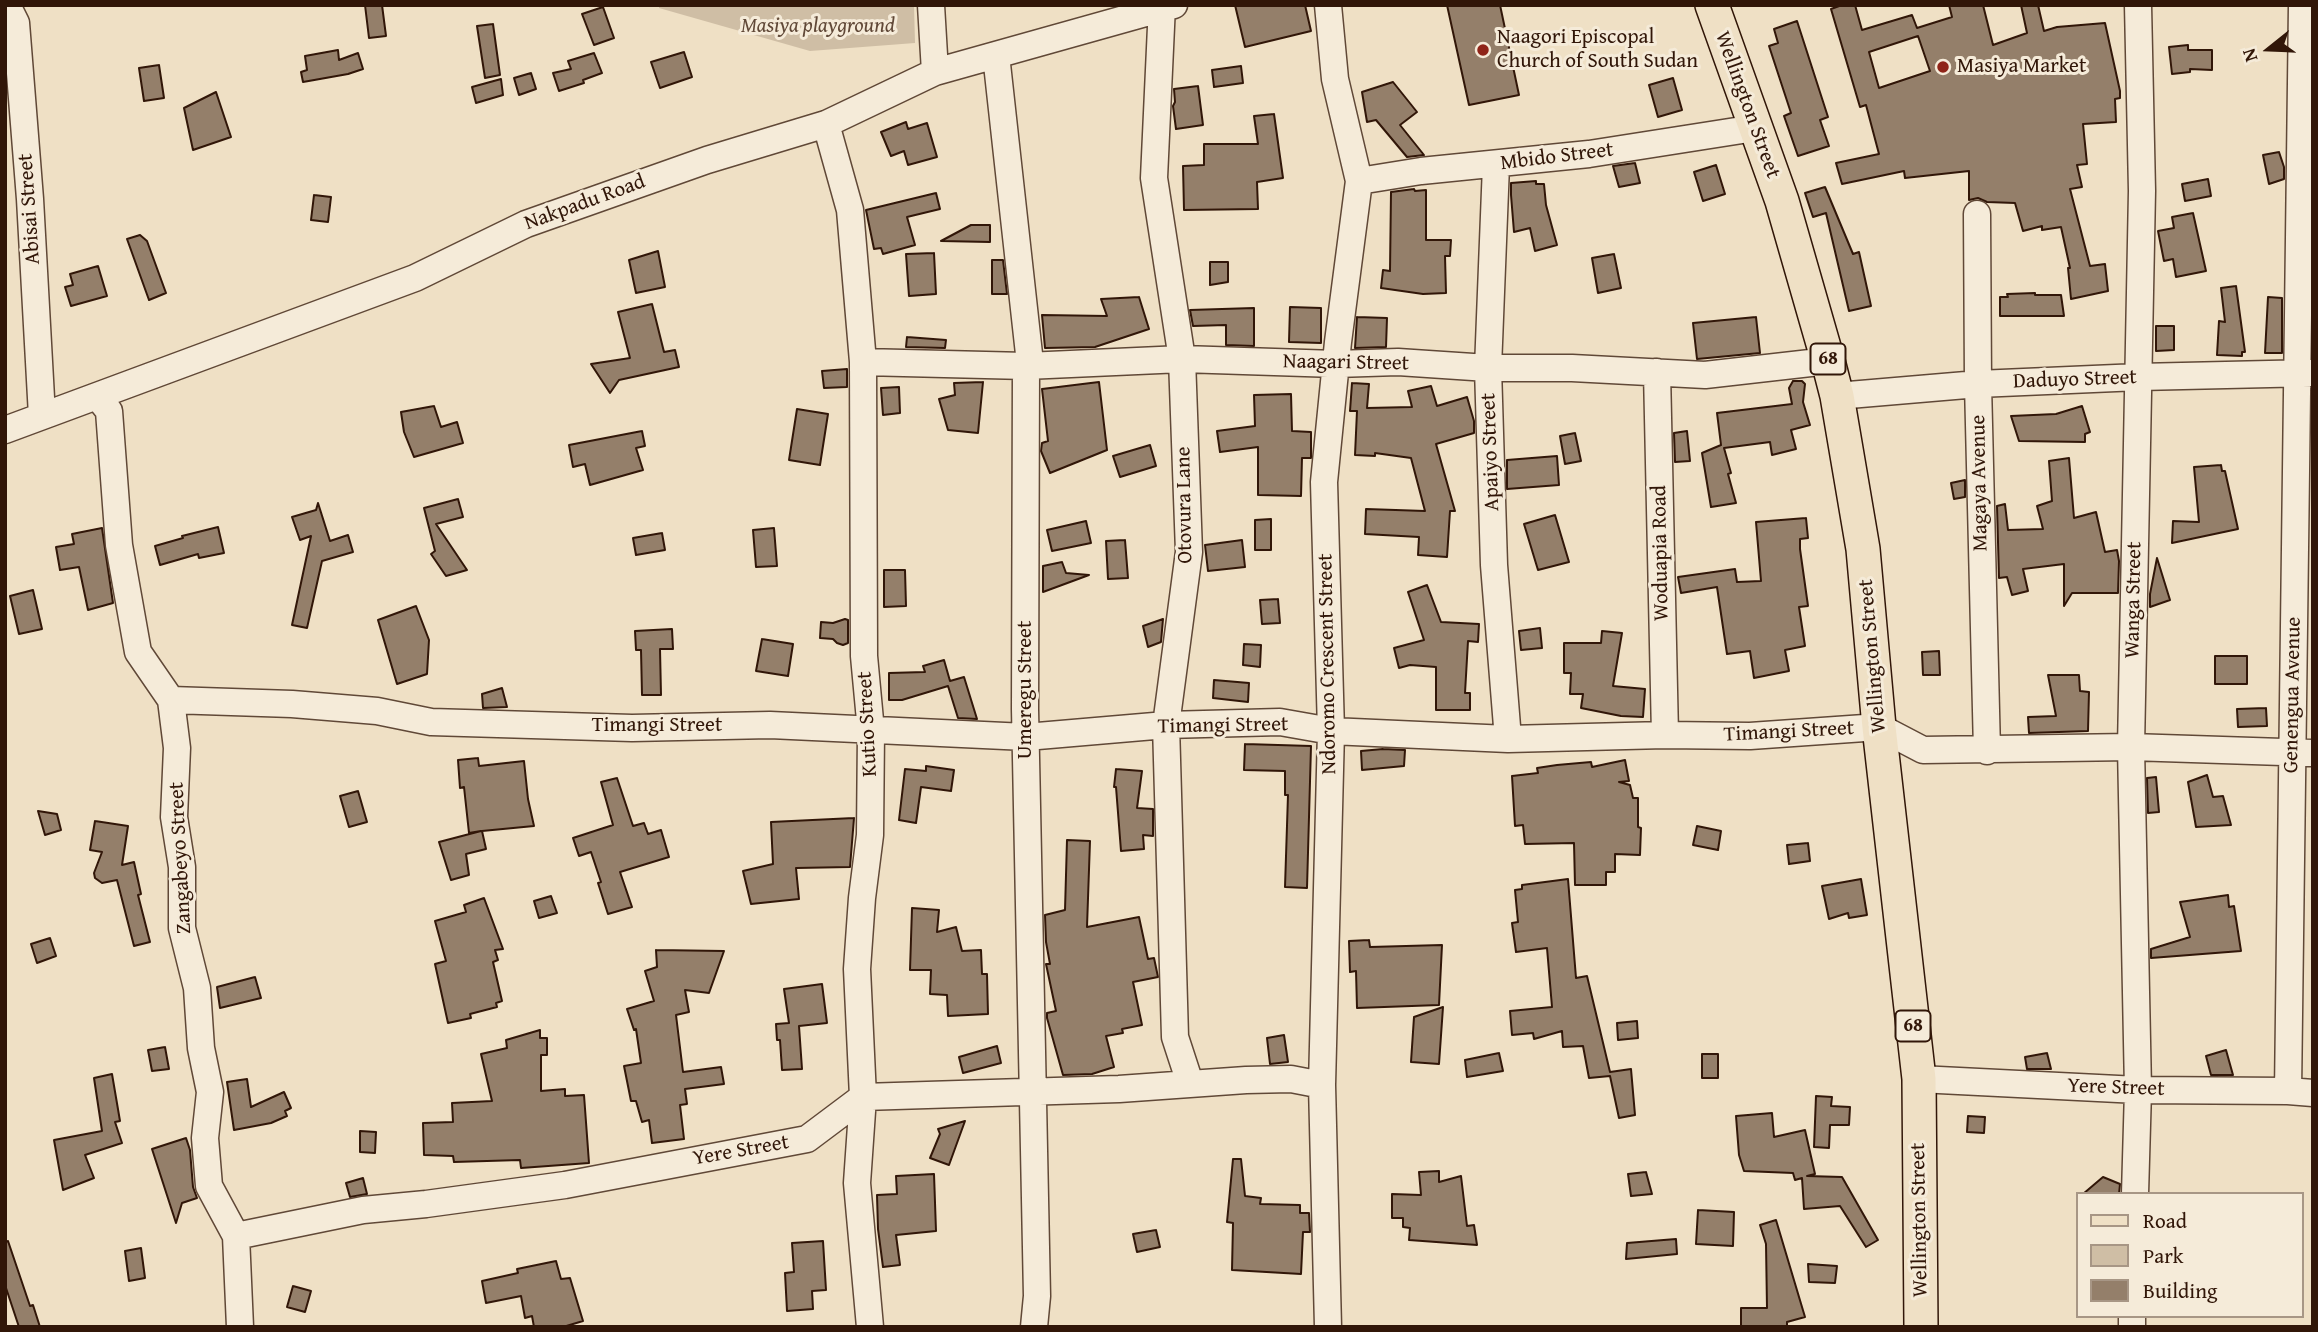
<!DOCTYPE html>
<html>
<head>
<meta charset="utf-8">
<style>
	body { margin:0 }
	#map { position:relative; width:2318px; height:1332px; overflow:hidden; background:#efe0c5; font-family:"Gentium Book Plus",serif }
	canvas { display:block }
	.frame { position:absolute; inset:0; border:7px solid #311608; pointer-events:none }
	.legend { position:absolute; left:2076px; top:1192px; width:228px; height:126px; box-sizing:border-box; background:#f5ebd9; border:2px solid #a79685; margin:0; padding:9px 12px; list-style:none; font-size:21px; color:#311608 }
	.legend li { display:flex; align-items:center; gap:14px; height:35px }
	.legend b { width:35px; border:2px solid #a79685 }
	.north { position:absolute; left:2234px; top:14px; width:70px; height:70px; -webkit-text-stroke:5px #f5ebd9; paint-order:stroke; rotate:252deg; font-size:19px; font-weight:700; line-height:28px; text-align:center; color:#311608 }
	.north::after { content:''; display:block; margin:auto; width:24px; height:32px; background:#311608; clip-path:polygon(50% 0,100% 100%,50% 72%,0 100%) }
</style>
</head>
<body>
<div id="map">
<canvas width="2318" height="1332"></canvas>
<div class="frame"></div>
<ul class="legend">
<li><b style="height:9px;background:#efe0c5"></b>Road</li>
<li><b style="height:19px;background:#cfbea5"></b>Park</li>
<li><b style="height:19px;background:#947f6a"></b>Building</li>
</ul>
<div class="north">N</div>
</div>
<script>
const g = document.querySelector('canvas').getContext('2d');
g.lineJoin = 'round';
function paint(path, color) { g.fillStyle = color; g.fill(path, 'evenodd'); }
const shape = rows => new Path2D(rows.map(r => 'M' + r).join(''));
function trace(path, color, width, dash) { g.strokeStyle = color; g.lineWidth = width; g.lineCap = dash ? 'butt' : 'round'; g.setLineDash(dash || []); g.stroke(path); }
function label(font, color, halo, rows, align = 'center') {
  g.font = font + ' "Gentium Book Plus",serif'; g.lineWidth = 6; g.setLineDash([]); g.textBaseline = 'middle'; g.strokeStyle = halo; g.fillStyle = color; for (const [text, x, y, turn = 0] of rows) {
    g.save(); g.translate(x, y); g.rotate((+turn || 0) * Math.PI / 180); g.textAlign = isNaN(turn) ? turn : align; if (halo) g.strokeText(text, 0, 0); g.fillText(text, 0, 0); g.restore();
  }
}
const green = shape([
	[659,5,914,5,915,43,810,51,659,8]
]);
const building = shape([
	[365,5,382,5,386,36,369,38,365,5],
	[1235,5,1305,5,1311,31,1245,47,1235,5],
	[1447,5,1500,5,1519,95,1469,105,1447,5],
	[1842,5,1855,5,1862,30,1912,15,1917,28,1952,17,1949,5,1983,5,1993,45,2027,33,2021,5,2038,5,2044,31,2057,27,2105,23,2120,91,2120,98,2115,99,2116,122,2083,124,2087,164,2077,165,2082,187,2070,189,2090,266,2105,264,2108,291,2071,299,2068,268,2070,268,2061,227,2042,230,2042,226,2023,231,2015,203,1987,202,1978,198,1969,200,1969,171,1905,178,1904,171,1842,184,1836,163,1879,154,1866,105,1860,107,1831,9,1842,5],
	[1918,36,1930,71,1879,88,1869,52,1918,36],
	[603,7,614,38,594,45,582,14,603,7],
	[1797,21,1828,117,1820,120,1829,146,1798,156,1784,116,1791,113,1769,46,1778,43,1774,29,1797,21],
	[493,24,500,75,485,78,477,26,493,24],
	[2188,45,2188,50,2212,50,2212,70,2190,69,2190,72,2172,74,2169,47,2188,45],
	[338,50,339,60,358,53,363,69,348,74,303,82,301,72,307,70,305,56,338,50],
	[684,52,692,77,660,88,651,62,684,52],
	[594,53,602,73,583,80,584,83,559,91,553,73,571,69,568,61,594,53],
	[159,65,164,98,144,101,139,68,159,65],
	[1241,66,1243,83,1214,87,1212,70,1241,66],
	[531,73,536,89,519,95,514,78,531,73],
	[1673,78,1682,110,1658,117,1649,85,1673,78],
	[501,79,503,95,476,103,472,87,501,79],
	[1393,82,1417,112,1400,125,1424,155,1407,157,1376,120,1367,122,1362,92,1393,82],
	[1198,86,1203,125,1176,129,1173,106,1175,102,1174,89,1198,86],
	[216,92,231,137,193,150,184,108,216,92],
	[1274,114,1283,178,1257,182,1258,209,1184,210,1183,166,1204,165,1204,144,1258,144,1254,116,1274,114],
	[906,122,908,129,927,123,937,157,908,165,904,151,891,156,881,132,906,122],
	[2279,152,2284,167,2284,179,2269,184,2263,155,2279,152],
	[1635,163,1640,183,1619,187,1613,166,1635,163],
	[1716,165,1725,194,1703,201,1694,172,1716,165],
	[2208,179,2211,196,2185,201,2182,184,2208,179],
	[1536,181,1536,184,1544,184,1546,205,1557,245,1535,251,1530,228,1514,232,1511,195,1511,183,1536,181],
	[1825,187,1853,254,1859,252,1871,306,1849,311,1826,213,1813,217,1805,193,1825,187],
	[1414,189,1415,191,1426,190,1426,240,1451,240,1450,256,1445,256,1446,293,1423,294,1381,288,1383,270,1390,271,1391,192,1414,189],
	[936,193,940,209,907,217,915,245,883,254,881,248,874,249,866,210,936,193],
	[314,195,331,197,328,222,311,220,314,195],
	[2193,213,2206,271,2176,277,2173,259,2164,261,2158,231,2174,228,2172,217,2193,213],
	[971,225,990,225,990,242,941,241,971,225],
	[140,235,147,241,166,293,149,300,127,239,140,235],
	[658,251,665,287,636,293,629,260,658,251],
	[934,253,936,294,909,296,906,254,934,253],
	[1614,254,1621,288,1598,293,1592,258,1614,254],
	[992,260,1003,260,1007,294,992,294,992,260],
	[1210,262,1228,262,1228,282,1210,285,1210,262],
	[98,266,107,296,71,306,65,287,73,285,70,274,98,266],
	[2236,286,2245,352,2242,352,2242,356,2217,355,2219,321,2225,322,2221,288,2236,286],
	[2035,293,2035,295,2061,295,2064,316,2000,316,2000,297,2008,297,2007,294,2035,293],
	[1139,297,1149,329,1095,347,1045,348,1042,315,1107,316,1101,299,1139,297],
	[2268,297,2282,298,2282,353,2265,353,2268,297],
	[652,304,664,352,675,350,679,367,619,380,610,393,591,364,630,358,618,312,652,304],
	[1290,307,1321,308,1321,343,1289,342,1290,307],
	[1254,308,1254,346,1226,345,1226,325,1193,326,1190,310,1254,308],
	[1357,317,1387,318,1386,347,1355,348,1357,317],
	[1756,317,1760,353,1697,359,1693,323,1756,317],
	[2156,326,2174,326,2174,350,2156,351,2156,326],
	[907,337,946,340,945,348,906,347,907,337],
	[847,369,847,387,824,388,822,371,847,369],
	[1793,381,1802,381,1805,384,1803,402,1810,425,1791,430,1796,449,1772,455,1770,442,1724,448,1731,473,1728,474,1736,503,1711,507,1702,453,1721,445,1717,413,1792,404,1789,388,1793,381],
	[983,382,978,433,948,430,939,399,955,395,954,383,983,382],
	[1099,382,1107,450,1050,473,1041,451,1042,443,1048,441,1042,389,1099,382],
	[1352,383,1369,384,1367,408,1412,407,1408,391,1431,386,1437,406,1467,397,1474,421,1474,433,1436,444,1455,511,1450,511,1447,557,1418,555,1419,537,1365,534,1366,509,1425,511,1411,458,1375,453,1375,456,1355,455,1357,411,1350,411,1352,383],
	[899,387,900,413,883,415,881,388,899,387],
	[1291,394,1292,431,1311,432,1311,458,1302,458,1301,496,1258,495,1258,447,1220,452,1217,431,1255,426,1254,395,1291,394],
	[434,406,441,427,457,422,463,443,414,457,404,432,401,412,434,406],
	[2082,406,2090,432,2085,434,2085,442,2019,441,2011,416,2056,414,2082,406],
	[797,409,828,414,820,465,789,460,797,409],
	[642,431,645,446,636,448,643,470,590,485,585,464,573,467,569,445,642,431],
	[1687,431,1690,461,1675,462,1674,433,1687,431],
	[1575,433,1581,461,1565,464,1560,436,1575,433],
	[1150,445,1156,466,1120,477,1113,456,1150,445],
	[1557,456,1559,485,1507,489,1507,460,1557,456],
	[2069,458,2074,518,2096,512,2105,552,2117,550,2119,561,2118,593,2072,593,2064,606,2064,564,2023,569,2028,591,2012,595,2007,577,1999,578,1997,506,2005,504,2008,530,2043,529,2037,506,2052,501,2049,461,2069,458],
	[2221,465,2222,471,2225,471,2238,529,2172,543,2173,521,2199,522,2194,467,2221,465],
	[1965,480,1965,497,1954,499,1951,483,1965,480],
	[458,499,463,517,436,524,467,570,446,576,431,554,435,551,424,508,458,499],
	[318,503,330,541,348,535,353,552,322,561,307,628,292,625,311,536,300,540,292,517,316,510,318,503],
	[1555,515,1569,562,1538,570,1524,524,1555,515],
	[1806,518,1808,538,1800,539,1800,549,1808,606,1799,607,1805,646,1785,650,1789,671,1754,678,1750,651,1727,654,1717,587,1681,593,1678,577,1735,569,1737,582,1761,581,1756,522,1806,518],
	[1271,519,1271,550,1255,550,1255,520,1271,519],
	[1086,521,1091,543,1052,551,1047,530,1086,521],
	[218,527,224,553,199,558,198,554,160,565,155,546,183,538,182,536,218,527],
	[102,528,113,603,88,610,79,567,60,570,56,547,74,544,72,534,102,528],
	[774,528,777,566,756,567,753,530,774,528],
	[662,533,665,550,636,555,633,538,662,533],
	[1125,540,1128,578,1108,579,1106,541,1125,540],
	[1242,540,1245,567,1208,571,1205,545,1242,540],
	[2157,558,2170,600,2150,607,2150,594,2157,558],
	[1062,562,1066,573,1089,575,1043,592,1043,566,1062,562],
	[884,570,905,570,906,606,884,607,884,570],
	[1427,585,1441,622,1479,624,1478,642,1468,641,1465,693,1470,693,1470,710,1436,710,1436,667,1410,665,1399,668,1394,648,1424,640,1408,592,1427,585],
	[33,590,42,629,19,634,10,596,33,590],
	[1278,599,1280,623,1262,624,1260,600,1278,599],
	[416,606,429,640,427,674,397,684,378,620,416,606],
	[845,619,848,620,848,643,843,645,837,643,833,639,820,638,821,622,833,623,845,619],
	[1163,619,1161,642,1148,647,1143,626,1163,619],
	[1540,628,1542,648,1521,650,1519,631,1540,628],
	[672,629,673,649,660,649,661,695,642,695,641,650,636,650,635,631,672,629],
	[1602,631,1622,633,1613,686,1645,689,1643,717,1621,716,1581,708,1583,694,1570,694,1571,673,1564,673,1564,643,1601,643,1602,631],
	[762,639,793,644,788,676,756,671,762,639],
	[1244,644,1261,645,1260,667,1243,665,1244,644],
	[1939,651,1940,675,1923,675,1922,652,1939,651],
	[2215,656,2247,656,2247,684,2215,684,2215,656],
	[944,660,950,681,964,677,977,719,958,718,948,686,902,700,889,700,889,673,925,672,923,666,944,660],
	[2048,675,2079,675,2080,691,2089,692,2088,731,2029,733,2028,717,2056,716,2048,675],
	[1214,680,1249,683,1248,702,1213,698,1214,680],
	[502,688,507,707,483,708,482,694,502,688],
	[2266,708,2267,726,2238,727,2237,709,2266,708],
	[1245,744,1311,746,1307,888,1285,887,1288,795,1285,795,1285,771,1244,770,1245,744],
	[1383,749,1405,750,1404,766,1362,770,1361,751,1383,749],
	[478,758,479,766,524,761,528,799,534,826,482,831,486,849,466,854,469,875,451,880,439,842,481,831,469,833,464,787,460,788,458,760,478,758],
	[1625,760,1629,781,1619,782,1630,785,1633,798,1638,798,1638,827,1641,828,1640,855,1615,854,1615,872,1606,872,1606,885,1575,885,1574,843,1525,844,1523,825,1515,826,1512,776,1538,773,1537,768,1557,765,1591,762,1592,767,1625,760],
	[926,766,954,770,951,791,921,787,916,823,899,820,905,769,926,771,926,766],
	[1116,769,1142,771,1137,808,1153,809,1153,836,1143,835,1144,849,1121,851,1116,787,1114,787,1116,769],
	[2207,775,2213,797,2223,796,2231,825,2196,827,2188,782,2207,775],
	[2156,777,2159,812,2148,813,2147,778,2156,777],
	[617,778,633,826,644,823,648,834,661,830,669,857,620,872,632,907,608,914,598,883,601,882,591,852,579,856,573,838,613,825,601,782,617,778],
	[358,791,367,822,349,827,340,796,358,791],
	[38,811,57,814,61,830,45,835,38,811],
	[854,818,850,867,796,868,799,899,751,904,743,871,773,864,771,822,854,818],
	[95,821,128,826,122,865,134,862,141,894,138,895,150,942,134,946,117,880,102,883,95,878,94,873,102,852,90,850,95,821],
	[1697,826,1721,831,1718,850,1693,845,1697,826],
	[1067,840,1090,841,1087,927,1139,917,1148,959,1154,958,1158,977,1133,982,1142,1025,1122,1029,1123,1033,1106,1036,1114,1067,1092,1074,1063,1075,1047,1018,1047,1013,1056,1011,1046,964,1050,964,1046,942,1045,915,1065,910,1067,840],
	[1808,843,1810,861,1789,864,1787,845,1808,843],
	[1568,879,1576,978,1587,976,1610,1072,1631,1069,1635,1115,1619,1118,1610,1076,1589,1078,1583,1046,1563,1047,1562,1031,1534,1039,1533,1033,1512,1035,1510,1011,1552,1007,1547,948,1516,952,1512,923,1518,922,1515,890,1522,889,1522,885,1568,879],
	[1861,879,1867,915,1849,918,1848,913,1829,919,1822,886,1861,879],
	[2228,895,2229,907,2234,906,2241,951,2151,958,2151,949,2190,937,2180,902,2228,895],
	[551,896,557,913,539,918,534,901,551,896],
	[484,898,503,949,495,950,498,960,493,962,502,1001,496,1003,497,1007,470,1014,471,1018,448,1023,435,964,446,961,435,921,466,912,464,905,484,898],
	[912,908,939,910,937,932,956,927,962,951,981,950,982,974,987,974,988,1014,948,1016,947,995,930,994,931,970,910,970,912,908],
	[50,938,56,956,37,963,31,944,50,938],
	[1369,940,1370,947,1442,945,1439,1005,1357,1008,1356,971,1350,972,1349,941,1369,940],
	[656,950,724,951,709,993,685,990,689,1012,676,1015,683,1072,721,1067,724,1084,685,1089,687,1104,680,1105,684,1139,652,1143,649,1120,642,1122,636,1101,631,1101,624,1066,641,1063,636,1029,634,1030,627,1009,654,1001,645,971,657,967,656,950],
	[255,977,261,998,220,1008,217,987,255,977],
	[822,984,827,1023,799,1026,802,1069,782,1070,780,1040,777,1040,776,1024,789,1023,784,989,822,984],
	[1443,1007,1439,1064,1411,1062,1414,1017,1443,1007],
	[1637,1021,1638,1038,1618,1040,1617,1023,1637,1021],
	[540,1030,540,1038,547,1038,547,1055,541,1055,541,1091,565,1089,565,1096,584,1095,589,1163,521,1168,520,1160,454,1162,453,1156,424,1155,423,1123,453,1122,452,1103,492,1101,481,1054,507,1048,506,1040,540,1030],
	[1284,1035,1288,1062,1270,1064,1267,1038,1284,1035],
	[997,1046,1001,1063,963,1073,959,1057,997,1046],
	[165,1047,169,1069,152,1071,148,1050,165,1047],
	[2226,1050,2233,1075,2211,1075,2206,1056,2226,1050],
	[1499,1053,1503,1071,1467,1077,1465,1060,1499,1053],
	[2047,1053,2051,1069,2027,1069,2025,1057,2047,1053],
	[1702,1054,1718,1054,1718,1078,1702,1078,1702,1054],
	[112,1074,120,1121,115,1122,122,1143,85,1155,94,1178,63,1190,54,1140,102,1131,94,1078,112,1074],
	[247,1079,251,1107,284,1092,291,1108,285,1111,287,1116,271,1123,234,1130,227,1082,247,1079],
	[1816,1096,1832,1097,1831,1106,1850,1107,1849,1125,1830,1125,1829,1148,1814,1147,1816,1096],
	[1772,1113,1774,1137,1805,1130,1815,1174,1807,1176,1842,1177,1878,1240,1866,1247,1840,1206,1804,1209,1802,1178,1795,1180,1793,1173,1744,1171,1739,1155,1736,1116,1772,1113],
	[1968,1116,1985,1117,1984,1133,1967,1132,1968,1116],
	[965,1121,949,1165,930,1158,940,1134,938,1129,965,1121],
	[360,1131,376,1132,375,1153,360,1152,360,1131],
	[186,1138,190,1150,193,1187,197,1198,182,1203,176,1223,152,1149,186,1138],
	[1233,1159,1241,1159,1245,1196,1261,1198,1260,1204,1300,1205,1300,1213,1309,1213,1310,1232,1303,1232,1301,1274,1232,1270,1233,1223,1227,1222,1233,1159],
	[1439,1171,1439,1182,1461,1176,1467,1226,1474,1225,1477,1245,1409,1240,1410,1228,1403,1227,1403,1218,1392,1218,1392,1194,1421,1195,1419,1172,1439,1171],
	[1646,1172,1652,1194,1631,1196,1628,1174,1646,1172],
	[934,1174,936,1231,896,1235,900,1265,883,1267,878,1229,877,1195,897,1194,896,1176,934,1174],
	[2103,1177,2120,1184,2119,1194,2083,1194,2103,1177],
	[363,1178,367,1194,350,1197,346,1183,363,1178],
	[1698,1210,1734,1212,1733,1246,1696,1244,1698,1210],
	[1776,1220,1805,1317,1787,1322,1787,1327,1741,1327,1741,1308,1767,1308,1766,1244,1760,1225,1776,1220],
	[1156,1230,1160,1247,1137,1252,1133,1234,1156,1230],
	[1676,1239,1677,1254,1626,1259,1627,1243,1676,1239],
	[8,1241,30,1306,33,1305,40,1327,19,1327,5,1285,5,1242,8,1241],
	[823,1241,826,1290,812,1291,813,1309,787,1311,785,1273,794,1272,792,1243,823,1241],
	[141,1248,145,1278,129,1281,125,1251,141,1248],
	[556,1261,561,1279,570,1278,583,1321,563,1327,534,1327,532,1316,525,1318,521,1296,486,1303,482,1281,518,1273,517,1269,556,1261],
	[1808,1264,1837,1266,1835,1283,1809,1282,1808,1264],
	[293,1286,311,1291,305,1312,287,1307,293,1286]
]);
const minor = shape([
	[7,5,16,23,30,199,42,416],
	[931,5,935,72],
	[1162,5,1154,178,1182,359,1189,552,1166,725,1175,1037,1190,1083],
	[996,55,1029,354,1026,366,1025,709,1037,1296,1034,1327],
	[826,124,850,210,863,362,864,656,871,731,870,835,862,898,857,969,863,1097,857,1183,870,1327],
	[1496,165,1488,368,1494,565,1508,739],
	[1359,181,1421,171,1589,154,1755,128],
	[1977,214,1978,384,1987,751],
	[863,362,1026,366,1182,359,1336,364,1398,362,1488,368,1572,368,1705,375,1828,361],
	[1657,372,1665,735],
	[97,396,109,411,119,545,138,652,171,700,177,748,174,817,182,867,182,928,197,988,201,1048,210,1092,205,1138,209,1186,236,1236,240,1327],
	[1837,396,1978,384,2139,377,2313,373],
	[5,430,415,278,526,224,707,160,826,124,935,72,1174,5],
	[171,700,292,704,377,711,431,722,632,728,770,725,1026,737,1166,725,1280,722,1331,731,1508,739,1665,735,1750,736,1879,727,1923,750,2131,747,2313,753],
	[1919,1079,2138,1090,2288,1091,2313,1093],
	[2288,1091,2302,5],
	[2135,1194,2138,1090,2131,747,2142,191,2138,5],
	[236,1236,363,1210,426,1204,565,1185,807,1139,863,1097,1119,1089,1246,1080,1291,1079,1322,1085],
	[1328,1327,1322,1085,1331,731,1324,482,1338,342,1359,181,1335,79,1328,5],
	[2132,1327,2132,1316]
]);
const major = shape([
	[1712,5,1782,201,1828,361,1837,396,1863,549,1879,727,1919,1079,1921,1327]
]);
const markers = [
	[1483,50,7,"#8f2418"],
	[1943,67,7,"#8f2418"]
];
const shields = [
	[1828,359,35],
	[1913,1026,35]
];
const shieldNames = [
	["68",1828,359],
	["68",1913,1026]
];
const parkNames = [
	["Masiya playground",818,27]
];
const poiNames = [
	["Naagori Episcopal",1497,38],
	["Church of South Sudan",1497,62],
	["Masiya Market",1957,67]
];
const streetNames = [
	["Wellington Street",1747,105,70],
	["Mbido Street",1557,157,-7],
	["Nakpadu Road",585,203,-20],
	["Abisai Street",30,209,-94],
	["Naagari Street",1346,363,1],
	["Daduyo Street",2075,380,-2],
	["Apaiyo Street",1491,452,-92],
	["Magaya Avenue",1980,483,-91],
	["Otovura Lane",1185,505,-91],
	["Woduapia Road",1661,553,-91],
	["Wanga Street",2134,600,-89],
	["Wellington Street",1873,656,-95],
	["Ndoromo Crescent Street",1328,664,-91],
	["Umeregu Street",1026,690,-90],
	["Genengua Avenue",2293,695,-89],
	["Kutio Street",868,724,-93],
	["Timangi Street",657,726],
	["Timangi Street",1223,726,-1],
	["Timangi Street",1789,732,-3],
	["Zangabeyo Street",181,858,-93],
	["Yere Street",2116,1088,2],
	["Yere Street",741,1151,-10],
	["Wellington Street",1920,1220,-91]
];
paint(green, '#cfbea5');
paint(building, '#947f6a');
trace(building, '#311608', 2);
trace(minor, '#604837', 29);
trace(major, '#311608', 36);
trace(minor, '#f5ebd9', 26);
trace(major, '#efe0c5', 33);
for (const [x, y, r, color] of markers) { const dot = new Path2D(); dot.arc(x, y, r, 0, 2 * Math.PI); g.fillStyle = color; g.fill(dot); trace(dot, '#f5ebd9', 2.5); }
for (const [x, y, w] of shields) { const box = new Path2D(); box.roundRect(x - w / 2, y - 15.5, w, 31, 5); g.fillStyle = '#f5ebd9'; g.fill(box); trace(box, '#311608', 2); }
label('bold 19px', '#311608', null, shieldNames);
label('italic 21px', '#604837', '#f5ebd9', parkNames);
label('21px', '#311608', '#f5ebd9', poiNames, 'left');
label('21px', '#311608', '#f5ebd9', streetNames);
</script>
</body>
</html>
